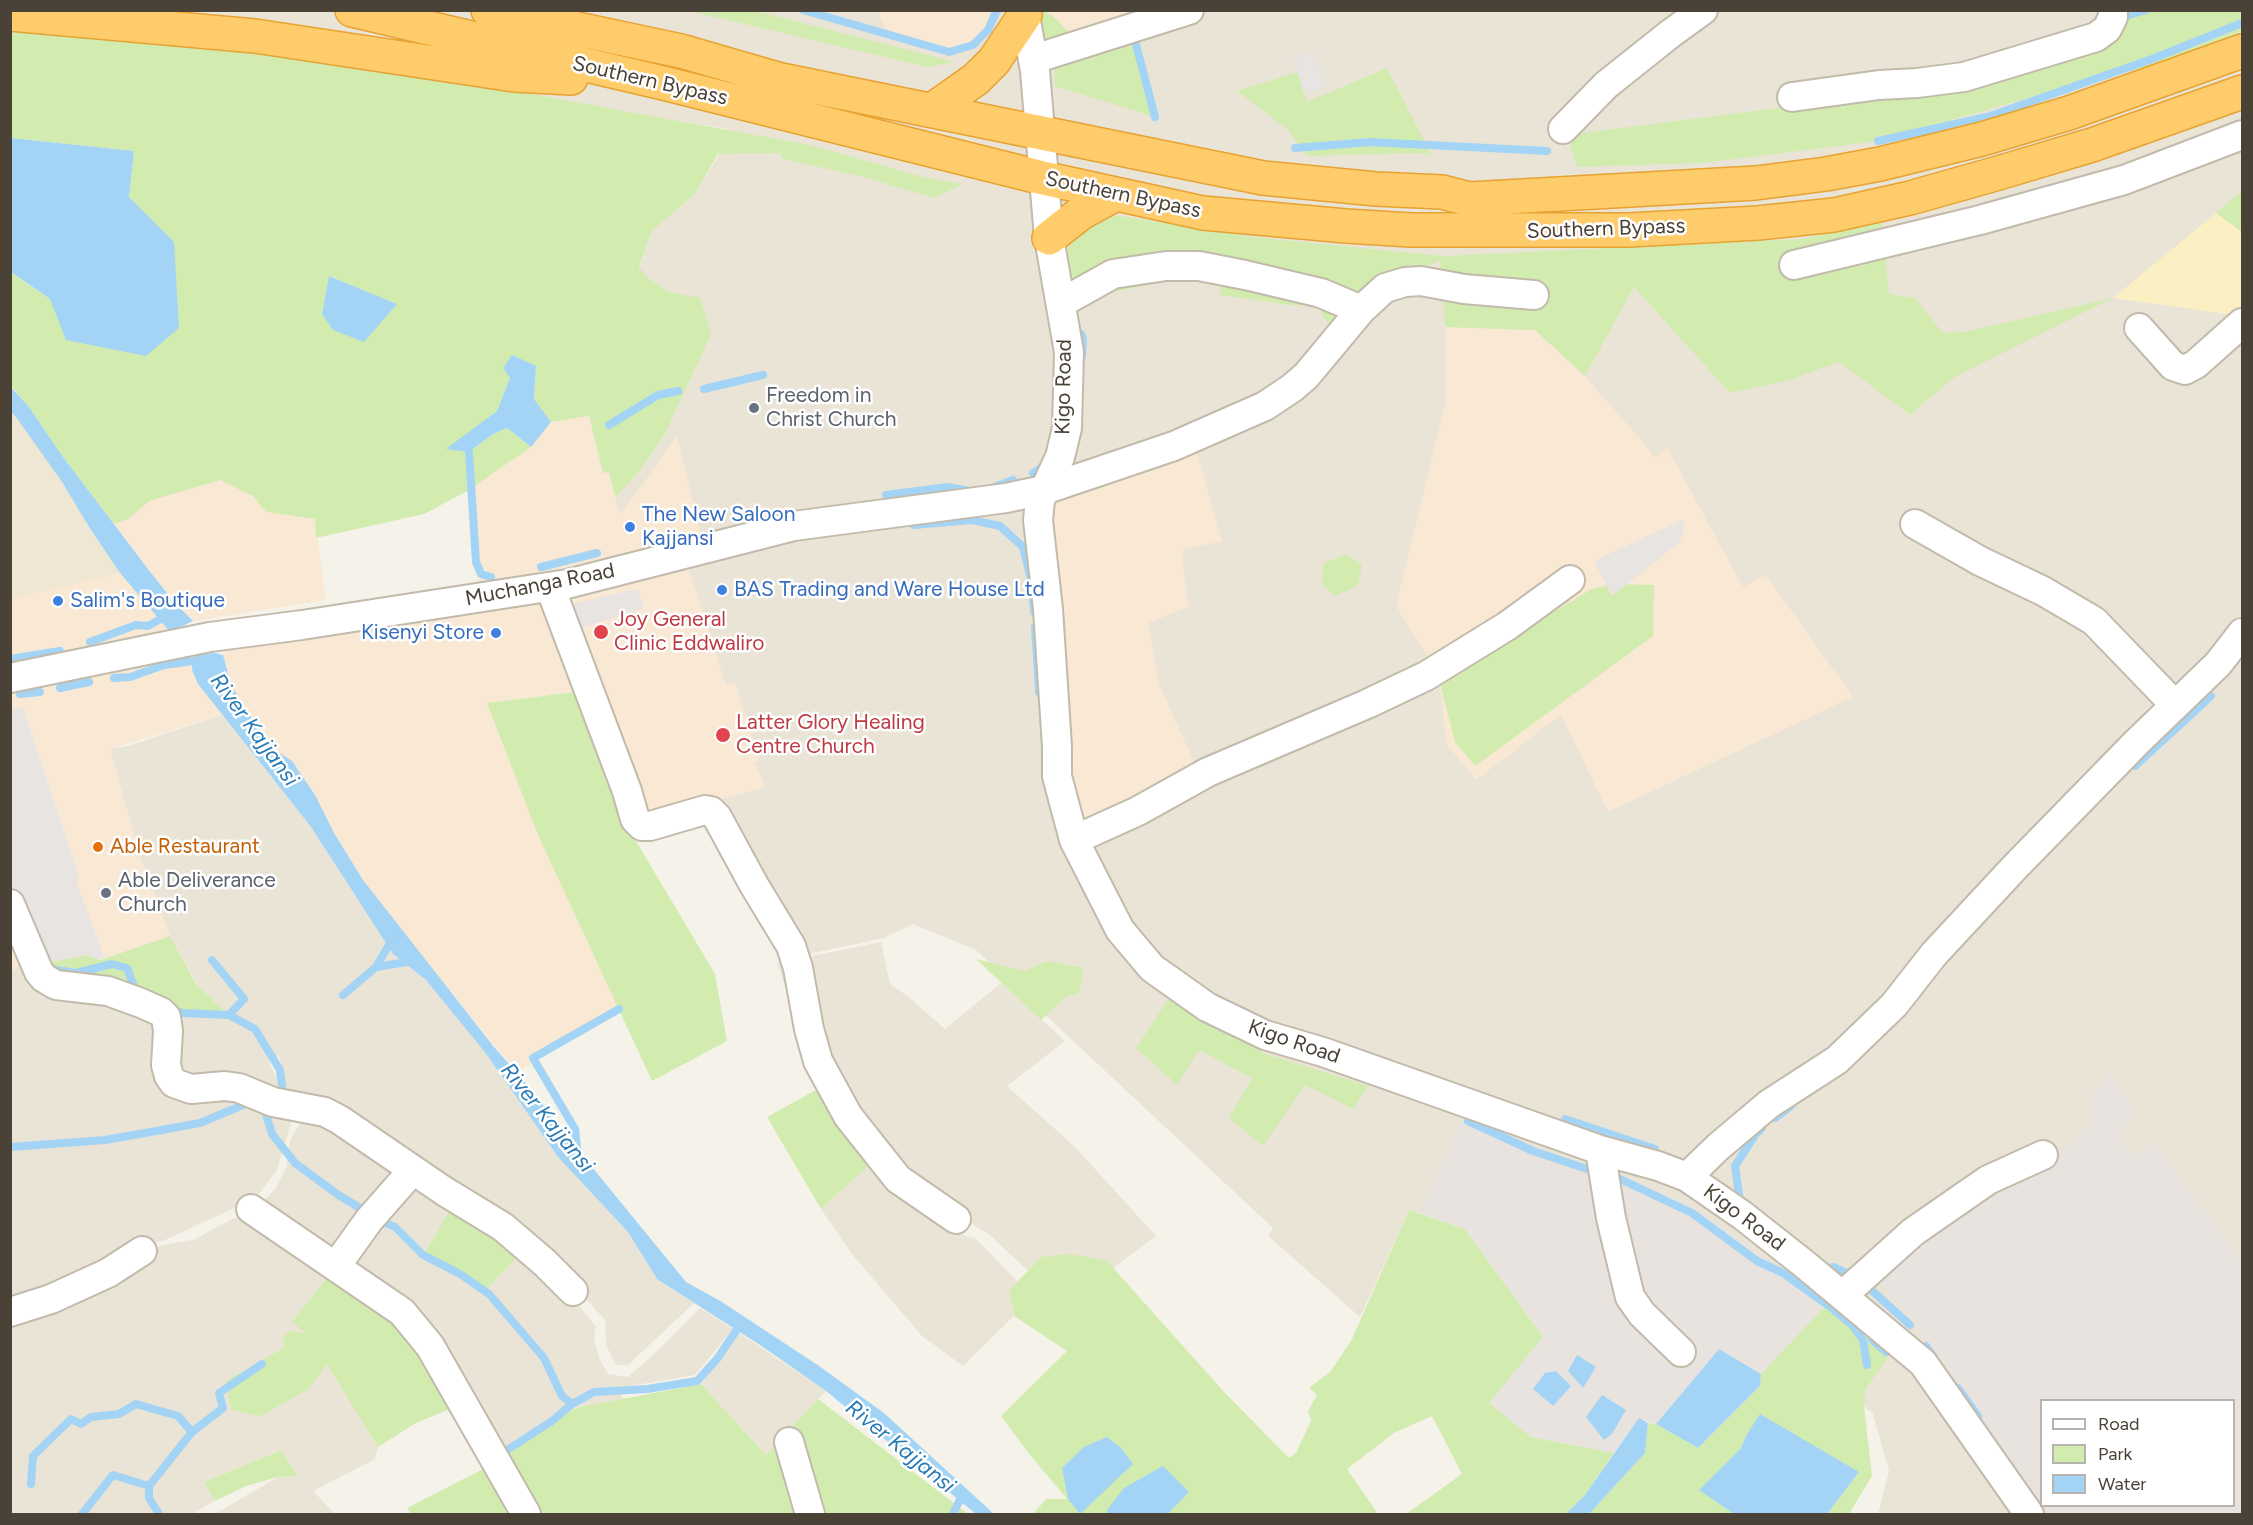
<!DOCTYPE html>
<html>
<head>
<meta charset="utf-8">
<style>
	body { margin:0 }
	#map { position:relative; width:2253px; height:1525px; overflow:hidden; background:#f5f2e9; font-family:Figtree,sans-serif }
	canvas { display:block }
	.frame { position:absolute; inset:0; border:12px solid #4a4237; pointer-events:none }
	.legend { position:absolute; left:2040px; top:1399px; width:195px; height:108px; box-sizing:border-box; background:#fff; border:2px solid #b7b3af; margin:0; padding:8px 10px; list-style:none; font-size:18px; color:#4a4237 }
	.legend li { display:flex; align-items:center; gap:12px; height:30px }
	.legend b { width:30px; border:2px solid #b7b3af }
</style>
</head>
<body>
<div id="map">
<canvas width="2253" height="1525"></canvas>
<div class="frame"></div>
<ul class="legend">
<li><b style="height:8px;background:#fff"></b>Road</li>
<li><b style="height:16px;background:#d2ecb0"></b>Park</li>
<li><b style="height:16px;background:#a3d4f5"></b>Water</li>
</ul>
</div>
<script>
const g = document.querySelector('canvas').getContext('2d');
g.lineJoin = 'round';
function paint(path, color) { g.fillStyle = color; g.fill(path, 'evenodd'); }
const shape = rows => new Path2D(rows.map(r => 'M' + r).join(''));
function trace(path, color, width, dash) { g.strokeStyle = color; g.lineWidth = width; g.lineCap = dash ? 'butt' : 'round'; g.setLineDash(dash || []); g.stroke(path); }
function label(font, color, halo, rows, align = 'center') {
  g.font = font + ' Figtree,sans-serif'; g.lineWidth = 5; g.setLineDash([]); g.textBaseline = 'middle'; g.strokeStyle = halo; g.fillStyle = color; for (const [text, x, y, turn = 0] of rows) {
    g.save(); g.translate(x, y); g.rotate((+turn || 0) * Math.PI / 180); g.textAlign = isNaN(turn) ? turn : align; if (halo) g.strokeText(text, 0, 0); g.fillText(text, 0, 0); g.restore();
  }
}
const residential = shape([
	[10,11,2242,11,2242,1514,1878,1514,1889,1471,1873,1414,1862,1404,1421,1210,1419,1213,1409,1210,1360,1317,1268,1236,1273,1228,976,950,913,924,884,938,790,958,710,814,651,827,546,584,605,569,639,268,651,232,695,194,720,153,728,129],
	[2042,1400,2234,1400,2234,1506,2042,1506],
	[222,715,311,827,393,954,426,980,487,1055,558,1157,628,1232,657,1279,694,1303,628,1365,616,1365,606,1345,605,1320,547,1256,282,1096,284,1078,279,1056,269,1062,280,1086,272,1096,179,1082,168,1015,228,1014,199,987,170,936,139,854,110,749,128,746],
	[881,942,890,984,910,998,945,1029,1001,983,1065,1041,1007,1086,1075,1147,1156,1236,1113,1268,1107,1261,1041,1257,1028,1271,990,1235,928,1197,802,1036,777,963],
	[21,965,161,1014,163,1079,215,1088,293,1116,277,1170,256,1198,165,1240,141,1245,11,1307,10,972],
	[308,1110,453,1205,425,1252,384,1225,423,1255,485,1291,524,1250,573,1298,596,1327,594,1338,599,1358,608,1374,628,1377,654,1354,700,1308,733,1329,695,1375,618,1388,624,1400,575,1408,497,1457,259,1207,275,1189,287,1166,290,1140],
	[874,1161,899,1189,965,1236,975,1238,1018,1282,1009,1292,1014,1316,963,1366,922,1336,852,1254,821,1209],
	[247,1211,331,1273,307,1333,352,1402,378,1447,375,1459,313,1491,335,1514,240,1514,234,1510,238,1514,215,1514,278,1477,298,1476,280,1450,204,1482,215,1501,192,1514,11,1514,10,1316,163,1245,193,1240],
	[736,1331,826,1391,766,1455,701,1384]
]);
const commercial = shape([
	[878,11,997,11,988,30,973,45,949,52,887,33],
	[1030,11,1154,11,1043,51],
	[1445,327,1535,330,1585,376,1649,449,1654,458,1667,447,1743,587,1766,575,1853,697,1608,812,1561,715,1476,780,1447,745,1439,680,1429,659,1396,606,1445,404],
	[589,416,603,472,609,472,620,515,677,436,702,538,630,555,478,584,469,490,531,447,551,422],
	[1195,446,1222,541,1182,550,1188,607,1148,623,1159,684,1198,770,1084,822,1071,781,1046,511,1065,486],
	[220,480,253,496,266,512,315,519,326,600,193,621,175,603,114,524,128,519,148,501],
	[689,569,726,685,735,682,760,761,755,763,766,787,651,819,560,600],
	[120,573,170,632,45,659,11,663,10,599],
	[549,602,583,691,492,702,538,835,619,1009,517,1073,436,974,363,880,334,833,315,795,292,761,272,748,244,707,231,684,223,655,225,649],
	[192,659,192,670,198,684,222,715,110,749,139,854,170,936,99,960,21,965,11,972,10,689]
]);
const industrial = shape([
	[2112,1071,2115,1081,2138,1114,2119,1134,2133,1156,2153,1142,2165,1154,2242,1263,2242,1514,2045,1514,1937,1352,1874,1277,1962,1207,2047,1161,2087,1128,2091,1096],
	[2042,1400,2234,1400,2234,1506,2042,1506],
	[1461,1122,1536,1156,1600,1181,1626,1176,1694,1208,1830,1301,1761,1374,1719,1349,1656,1424,1639,1419,1614,1453,1531,1437,1488,1403,1543,1337,1465,1229,1419,1213]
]);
const education = shape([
	[10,412,16,416,62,482,89,527,120,573,11,599]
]);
const green = shape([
	[689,11,756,11,955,62,927,67],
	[1034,11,1043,11,1054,17,1077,40,1043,45],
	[2124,11,2242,11,2242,31,2150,67,2101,77,1878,141,1703,163,1577,167,1566,135,1944,87],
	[11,29,280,55,537,95,810,145,927,178,963,184,934,198,864,177,783,159,780,153,718,154,695,194,651,232,639,267,648,278,669,292,700,298,711,334,665,434,637,474,615,497,609,472,603,473,589,416,551,422,534,399,536,366,510,378,497,411,451,447,469,452,493,434,507,428,531,447,469,490,424,514,316,538,315,519,266,512,253,496,220,480,149,501,128,519,114,524,63,457,29,407,11,386,10,272,50,299,174,242,129,197,134,151,11,138],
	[330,276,369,293,397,304,322,314],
	[1136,44,1155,117,1055,86,1054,65],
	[1387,68,1432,156,1421,153,1307,156,1288,130,1237,91,1298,72,1307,102],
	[2242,191,2242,232,2216,213],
	[1107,214,1253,237,1443,256,1802,239,1882,222,1889,294,1915,298,1943,333,1964,332,2113,298,1953,378,1910,415,1839,362,1789,380,1730,393,1634,287,1585,376,1535,330,1445,327,1440,260,1369,294,1334,333,1317,306,1289,305,1220,295,1220,269,1073,301,1066,233],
	[1347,554,1362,565,1358,586,1335,596,1322,583,1323,563],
	[1614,584,1654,585,1653,636,1475,766,1455,742,1439,680,1592,589],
	[583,691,636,841,715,974,727,1041,652,1081,538,835,487,703],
	[170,936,197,985,229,1015,168,1015,62,981,45,963,87,955,100,960],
	[976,959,1024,971,1048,961,1083,968,1080,992,1066,997,1041,1020],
	[1171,995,1215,1027,1266,1054,1368,1086,1353,1109,1305,1085,1263,1146,1229,1118,1252,1078,1199,1050,1177,1085,1136,1048],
	[825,1085,874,1161,821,1209,767,1117],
	[453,1205,524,1250,485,1291,425,1252],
	[1409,1210,1465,1229,1543,1337,1489,1403,1531,1437,1614,1453,1585,1495,1566,1514,1406,1514,1462,1474,1432,1416,1394,1433,1347,1469,1378,1514,1168,1514,1189,1492,1107,1510,1107,1514,1033,1514,1046,1499,1067,1499,1030,1455,1001,1416,1067,1351,1014,1316,1009,1291,1041,1257,1071,1254,1107,1261,1225,1393,1289,1458,1296,1453,1311,1421,1308,1411,1317,1395,1309,1388,1330,1372,1351,1341],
	[331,1273,401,1322,457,1406,416,1423,378,1447,327,1364,308,1390,260,1416,231,1410,226,1381,285,1347,283,1337,289,1331,306,1333,292,1322],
	[1830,1301,1891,1353,1865,1390,1864,1406,1872,1476,1849,1514,1827,1514,1859,1472,1747,1434,1741,1448,1700,1490,1734,1514,1589,1514,1645,1453,1648,1423,1656,1424,1698,1448,1760,1386,1761,1374],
	[701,1384,766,1455,818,1399,968,1514,537,1514,497,1457,575,1408],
	[281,1450,298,1476,278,1477,246,1486,215,1501,204,1482],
	[485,1468,514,1514,411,1514,407,1508]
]);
const sand = shape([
	[2216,213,2242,232,2242,316,2113,298]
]);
const parking = shape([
	[1314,51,1327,86,1304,94,1293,59],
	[1682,520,1684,527,1680,542,1612,596,1594,561],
	[637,589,644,608,574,630,564,606],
	[23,708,78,873,77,884,104,956,99,960,87,955,45,963,11,896,10,711]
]);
const water = shape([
	[11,138,134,151,129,197,174,242,179,328,146,356,66,340,50,299,11,272],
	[329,276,397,304,364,342,333,330,322,314],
	[512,355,536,366,534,399,551,422,531,447,507,428,493,434,469,452,446,449,497,411,510,378,503,368],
	[10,386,29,407,63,457,148,569,175,603,193,621,170,632,120,573,89,527,62,482,16,417,11,412],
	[215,653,223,655,231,684,244,707,272,748,292,761,315,795,334,833,363,880,494,1047,533,1091,560,1128,686,1282,722,1302,819,1366,884,1413,994,1514,976,1514,826,1391,763,1347,657,1279,628,1232,558,1157,487,1055,426,980,393,954,311,827,198,684,192,670,192,659,201,654],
	[1719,1349,1761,1374,1760,1386,1698,1448,1656,1424],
	[1577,1355,1596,1367,1583,1388,1568,1371],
	[1556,1371,1571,1386,1553,1406,1533,1389,1545,1373],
	[1602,1395,1626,1410,1612,1434,1604,1440,1586,1417],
	[1760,1414,1859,1472,1827,1514,1734,1514,1699,1490,1741,1448,1747,1434],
	[1639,1418,1648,1423,1645,1453,1589,1514,1566,1514,1585,1495],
	[1107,1437,1121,1448,1133,1464,1080,1514,1068,1499,1062,1468,1084,1447],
	[1163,1466,1189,1492,1168,1514,1107,1514,1107,1510,1124,1488]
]);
const stream = shape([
	[803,10,949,52,973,45,988,30,997,10],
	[2129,15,2146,10],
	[1136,44,1155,117],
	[1878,141,1987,117,2152,59,2242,23],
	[1295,148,1370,142,1547,151],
	[1081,334,1083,339,1082,356],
	[704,389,763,375],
	[609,425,658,395,678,391],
	[469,452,476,562,481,574,491,577],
	[1033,473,1047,464],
	[992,488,1013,480],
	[886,495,948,487,969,491],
	[914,525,972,520,1000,526,1023,547,1031,579],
	[541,567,597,553],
	[1033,597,1034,612],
	[1035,627,1039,692],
	[90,642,136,625,148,626,168,615],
	[10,659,60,651],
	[114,678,130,677,164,665,200,660],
	[60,688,89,682],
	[20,694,40,692],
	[2135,766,2211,696],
	[212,960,244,999,229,1015],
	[376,967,413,961],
	[49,969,76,973,112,964,127,968,137,995],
	[343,995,376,967,393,938],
	[169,1009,183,1013,229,1015,255,1029,280,1070,282,1087,277,1096],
	[271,1106,266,1114,272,1134,295,1163,337,1194,368,1213],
	[1775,1118,1791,1106],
	[1565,1119,1655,1149],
	[1468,1121,1533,1151,1593,1171],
	[10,1147,105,1140,145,1133,200,1123,248,1103,252,1105],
	[578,1157,575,1129,533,1058,619,1009],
	[1620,1179,1692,1213,1757,1261,1783,1273,1829,1306,1852,1325,1863,1340,1867,1365],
	[1740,1201,1735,1166,1755,1135,1762,1128],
	[378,1220,395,1227,423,1255,460,1274,489,1294,544,1358,562,1396,572,1404,594,1392,647,1389,697,1381,717,1359,742,1322],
	[1833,1267,1851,1275],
	[1867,1286,1910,1325],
	[1872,1340,1886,1352],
	[1926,1346,1934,1357],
	[1958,1388,1978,1416],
	[500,1447,504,1452,552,1421,572,1404],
	[31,1484,33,1456,71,1419,81,1424,91,1417,119,1414,136,1404,178,1416,192,1432],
	[82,1514,113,1475,149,1486],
	[159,1514,149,1498,149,1486,192,1432,223,1408,219,1393,262,1364],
	[953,1514,962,1495]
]);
const minor = shape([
	[1024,10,1035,71,1049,238,1069,352,1067,428,1060,457,1040,500,1038,520,1048,609,1057,747,1057,776,1074,840,1120,930,1152,968,1207,1007,1265,1035,1323,1052,1600,1150,1658,1166,1687,1177,1742,1215,1803,1263,1923,1363,2029,1514],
	[1034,59,1189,10],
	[1792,97,1879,85,1917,83,1964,77,2096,37,2107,29,2113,17,2113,10],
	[1563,129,1606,85,1670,34,1703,10],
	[1794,265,1980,220,2124,180,2242,135],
	[1061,303,1113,274,1166,266,1199,266,1245,275,1321,293,1361,310],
	[2139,328,2173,366,2185,370,2196,364,2242,323],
	[1915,524,1980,561,2043,591,2094,621,2175,705],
	[550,587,627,791,635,819,642,826,650,826,705,810,711,811,717,817,754,885,791,946,798,968,809,1029,818,1061,848,1116,898,1179,956,1219],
	[10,678,210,637,302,625,567,584,794,526,1006,498,1044,490,1174,446,1265,406,1292,388,1306,376,1361,310,1385,288,1405,282,1421,281,1464,289,1534,295],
	[1074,840,1138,811,1208,772,1367,704,1426,676,1507,626,1570,580],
	[10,904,39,972,44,978,56,985,108,991,141,1003,161,1012,166,1017,168,1031,166,1065,169,1076,174,1083,191,1089,225,1086,239,1088,273,1102,325,1112,340,1120,444,1191,503,1227,545,1263,573,1291],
	[1600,1150,1611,1218,1630,1297,1642,1314,1681,1352],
	[1687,1177,1718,1147,1769,1104,1837,1060,1894,1005,1934,954,2015,867,2137,742,2218,664,2242,633],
	[251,1209,402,1312,430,1346,526,1514],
	[336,1266,369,1220,413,1170],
	[1843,1295,1913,1232,1988,1180,2043,1155],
	[10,1312,51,1299,108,1273,142,1251],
	[789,1442,810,1514]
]);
const highway = shape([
	[352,10,663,83,1043,178,1203,213,1346,226,1411,230,1629,230,1758,223,1834,215,1910,198,1995,174,2092,145,2242,92],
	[488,10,681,51,781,80,1263,178,1376,189,1442,192,1469,199,1756,183,1826,174,1880,164,1982,139,2069,113,2242,51],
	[10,14,255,36,514,75,571,78],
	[932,110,976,79,994,61,1025,15],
	[1049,238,1081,213,1116,194]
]);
const markers = [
	[754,408,6,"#6b7280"],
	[630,527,6,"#3f7fe0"],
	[722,590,6,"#3f7fe0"],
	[58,601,6,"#3f7fe0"],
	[601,632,8,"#e0444e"],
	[496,633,6,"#3f7fe0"],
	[723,735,8,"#e0444e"],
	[98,847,6,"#e8710a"],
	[106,893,6,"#6b7280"]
];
const streetNames = [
	["Southern Bypass",650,81,13],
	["Southern Bypass",1123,195,12],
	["Southern Bypass",1606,229,-2],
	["Kigo Road",1064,387,-89],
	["Muchanga Road",540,585,-11],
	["Kigo Road",1294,1042,19],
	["Kigo Road",1744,1218,37]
];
const worshipNames = [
	["Freedom in",766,396],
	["Christ Church",766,420],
	["Able Deliverance",118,881],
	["Church",118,905]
];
const shopNames = [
	["The New Saloon",642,515],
	["Kajjansi",642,539],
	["BAS Trading and Ware House Ltd",734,590],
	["Salim's Boutique",70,601],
	["Kisenyi Store",484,633,"right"]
];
const healthNames = [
	["Joy General",614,620],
	["Clinic Eddwaliro",614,644],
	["Latter Glory Healing",736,723],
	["Centre Church",736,747]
];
const foodNames = [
	["Able Restaurant",110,847]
];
const waterNames = [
	["River Kajjansi",254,730,54],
	["River Kajjansi",547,1118,51],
	["River Kajjansi",900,1447,39]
];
paint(residential, '#eae4d7');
paint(commercial, '#f8e8d4');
paint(industrial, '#e8e3de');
paint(education, '#efe7d3');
paint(green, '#d2ecb0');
paint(sand, '#fbefc4');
paint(parking, '#e7e4e1');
paint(water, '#a3d4f5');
trace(stream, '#a3d4f5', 8);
trace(minor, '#c2baab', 32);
trace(highway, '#e7a232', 36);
trace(minor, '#fff', 28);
trace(highway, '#ffcc6b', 33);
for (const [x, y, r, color] of markers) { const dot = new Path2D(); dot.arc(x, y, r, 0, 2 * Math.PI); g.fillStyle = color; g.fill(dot); trace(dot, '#fff', 2); }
label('21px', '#4a4237', '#fff', streetNames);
label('21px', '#5b616d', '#fff', worshipNames, 'left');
label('21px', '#366cbe', '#fff', shopNames, 'left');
label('21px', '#be3a42', '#fff', healthNames, 'left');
label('21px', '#c56008', '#fff', foodNames, 'left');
label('italic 22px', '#277ab5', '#fff', waterNames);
</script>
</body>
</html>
